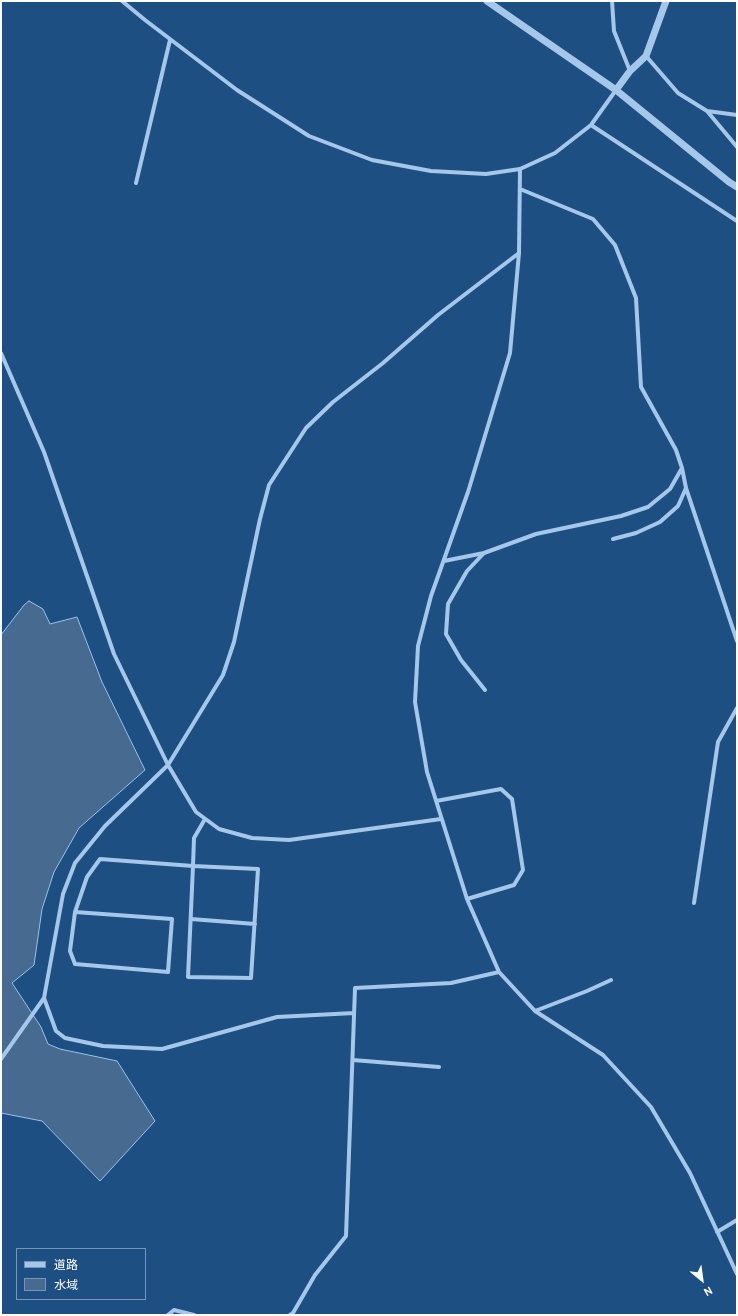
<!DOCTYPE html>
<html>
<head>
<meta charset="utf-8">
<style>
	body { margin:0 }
	#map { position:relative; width:738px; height:1316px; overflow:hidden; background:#1e4f83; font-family:Overpass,"Noto Sans JP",sans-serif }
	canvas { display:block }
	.frame { position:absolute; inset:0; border:2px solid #fff; pointer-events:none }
	.legend { position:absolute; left:16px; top:1248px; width:130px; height:52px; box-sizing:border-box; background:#1e4f83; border:1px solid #7895b5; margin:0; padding:5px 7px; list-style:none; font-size:12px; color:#fff }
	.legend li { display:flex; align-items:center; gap:8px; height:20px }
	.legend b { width:20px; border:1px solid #7895b5 }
	.north { position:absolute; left:682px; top:1260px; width:40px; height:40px; -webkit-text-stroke:3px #1e4f83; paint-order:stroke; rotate:151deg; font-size:11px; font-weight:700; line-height:16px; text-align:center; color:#fff }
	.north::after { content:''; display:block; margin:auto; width:14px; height:18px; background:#fff; clip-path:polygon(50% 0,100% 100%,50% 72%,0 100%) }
</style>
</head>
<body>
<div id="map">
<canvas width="738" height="1316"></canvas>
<div class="frame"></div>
<ul class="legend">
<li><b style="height:5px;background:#a5c7ea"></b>道路</li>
<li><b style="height:11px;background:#466a90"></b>水域</li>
</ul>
<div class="north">N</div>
</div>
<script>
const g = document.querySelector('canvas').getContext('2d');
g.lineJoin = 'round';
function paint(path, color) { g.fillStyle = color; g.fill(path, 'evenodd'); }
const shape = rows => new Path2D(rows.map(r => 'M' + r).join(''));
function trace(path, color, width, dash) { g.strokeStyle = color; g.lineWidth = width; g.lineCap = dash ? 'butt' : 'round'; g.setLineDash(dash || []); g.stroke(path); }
const water = shape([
	[29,601,43,609,50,624,77,617,102,682,145,770,79,828,54,872,42,909,34,965,12,983,41,1027,48,1044,60,1049,117,1061,155,1121,100,1181,42,1121,1,1113,1,635,24,605,29,601]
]);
const minor = shape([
	[122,1,145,20,237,90,309,136,372,160,431,171,486,174,520,169,555,153,591,125,616,90],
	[612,1,614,31,630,71],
	[646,56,678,93,707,111,737,115],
	[707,111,737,147],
	[591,125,737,221],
	[520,169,519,253,510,353,468,492,431,596,418,646,415,702,427,772,467,899,499,972,535,1011,603,1055,651,1107,690,1173,737,1274],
	[136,183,170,40],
	[1,353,44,452,114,654,168,765,196,812,219,829,252,838,289,840,441,819],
	[686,488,737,641],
	[613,539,636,533,660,522,678,506,686,488,682,468],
	[444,561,484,553],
	[485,690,461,660,446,634,448,604,467,571,484,553,536,534,621,516,648,507,670,489,682,468,676,450,641,387,636,298,615,245,593,219,520,189],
	[436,801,501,789,512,799,523,870,514,885,467,899],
	[694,903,718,742,737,708],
	[75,912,172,919,168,972,75,964,70,951,75,912,87,877,100,859,193,866,258,869,251,978,188,977,193,866,194,838,205,819],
	[191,919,255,924],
	[44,998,56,1031,65,1038,103,1046,162,1049,277,1017,354,1013],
	[535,1011,587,991,611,980],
	[1,1059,44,998,63,894,75,863,105,826,168,765,223,675,234,642,260,519,269,485,306,428,333,402,383,363,438,315,519,253],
	[353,1060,439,1067],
	[717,1232,737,1220],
	[168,1315,174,1310,194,1315],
	[290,1315,293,1313,315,1275,346,1236,355,988,451,983,499,972]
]);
const tertiary = shape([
	[487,1,616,90,729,182,737,187],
	[616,90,630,71,646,56,666,1]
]);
paint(water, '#466a90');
trace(water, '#99c2eb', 1);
trace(minor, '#a5c7ea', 4);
trace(tertiary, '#a5c7ea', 7);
</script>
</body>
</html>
